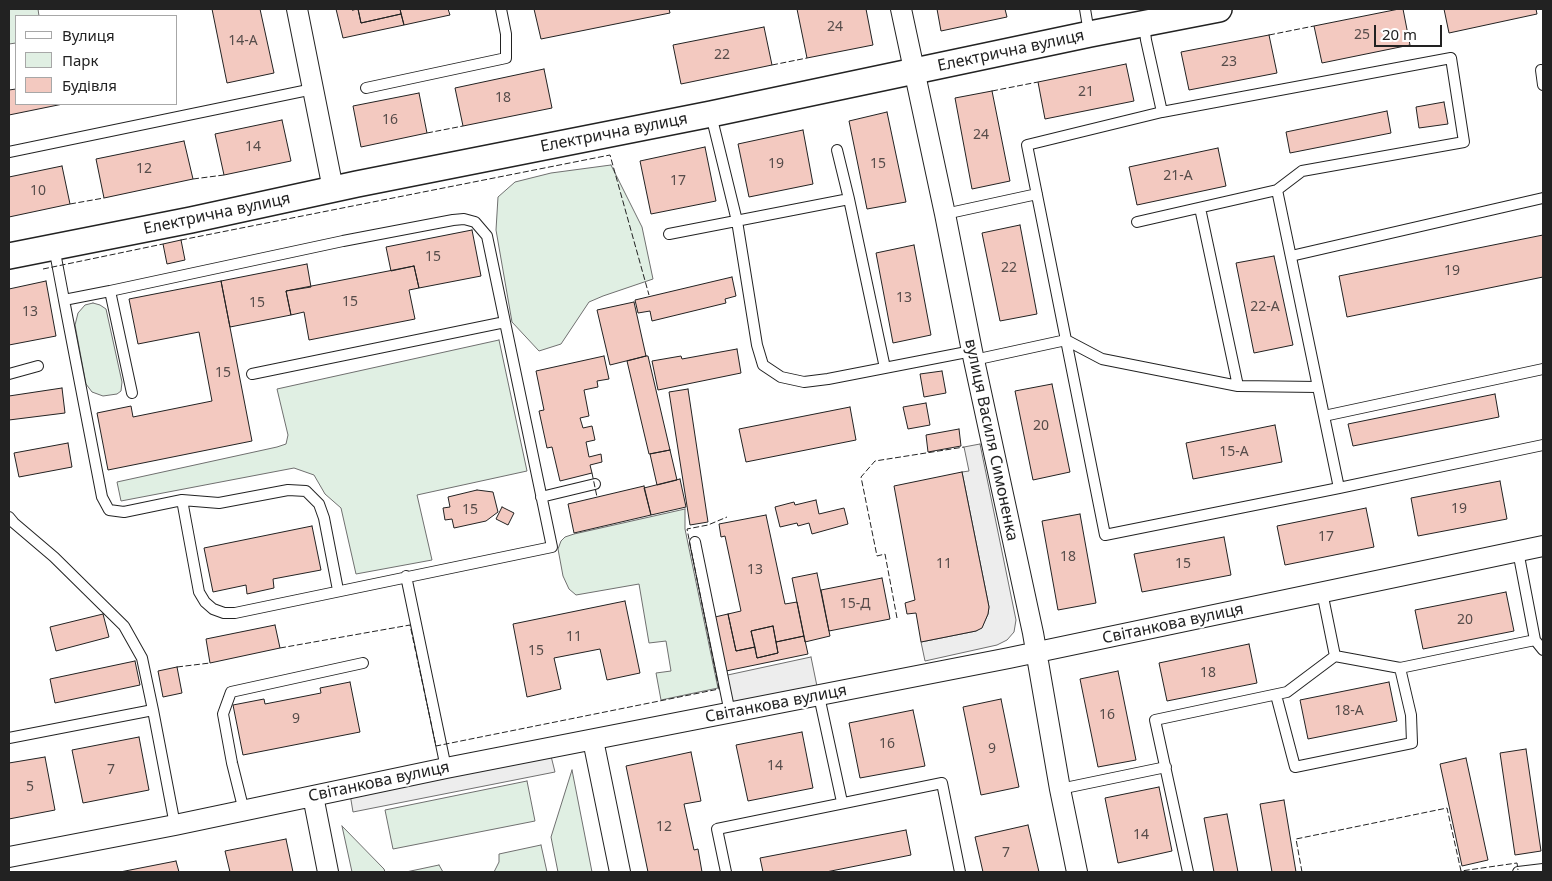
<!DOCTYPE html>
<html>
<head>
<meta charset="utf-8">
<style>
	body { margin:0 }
	#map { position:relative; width:1552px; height:881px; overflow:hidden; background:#fff; font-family:"Noto Sans",sans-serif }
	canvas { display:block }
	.frame { position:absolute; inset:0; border:10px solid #222; pointer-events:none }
	.legend { position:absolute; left:15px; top:15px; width:162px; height:90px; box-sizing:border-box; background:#fff; border:1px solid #a7a7a7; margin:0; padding:6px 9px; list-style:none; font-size:15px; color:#222 }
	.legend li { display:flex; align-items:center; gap:10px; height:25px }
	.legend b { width:25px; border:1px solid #a7a7a7 }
	.scale { position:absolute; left:1374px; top:25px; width:68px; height:22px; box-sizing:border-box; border:2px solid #222; border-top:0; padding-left:6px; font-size:15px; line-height:18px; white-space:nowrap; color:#222; -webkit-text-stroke:4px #fff; paint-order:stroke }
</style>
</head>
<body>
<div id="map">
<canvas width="1552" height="881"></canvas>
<div class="frame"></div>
<ul class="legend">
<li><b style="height:6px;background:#fff"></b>Вулиця</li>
<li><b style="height:14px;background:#e0efe3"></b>Парк</li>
<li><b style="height:14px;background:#f3c9c0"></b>Будівля</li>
</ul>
<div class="scale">20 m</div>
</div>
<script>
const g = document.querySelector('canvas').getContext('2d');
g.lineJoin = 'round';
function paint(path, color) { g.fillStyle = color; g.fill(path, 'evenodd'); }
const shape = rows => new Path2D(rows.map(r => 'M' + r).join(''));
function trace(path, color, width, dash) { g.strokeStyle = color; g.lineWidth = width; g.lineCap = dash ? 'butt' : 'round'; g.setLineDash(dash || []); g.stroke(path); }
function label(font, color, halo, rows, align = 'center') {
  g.font = font + ' "Noto Sans",sans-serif'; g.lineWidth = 4; g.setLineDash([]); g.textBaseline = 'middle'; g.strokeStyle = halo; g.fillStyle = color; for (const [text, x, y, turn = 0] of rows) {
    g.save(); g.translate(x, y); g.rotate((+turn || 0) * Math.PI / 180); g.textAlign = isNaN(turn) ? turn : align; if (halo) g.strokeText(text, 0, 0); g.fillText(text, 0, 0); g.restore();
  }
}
const green = shape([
	[9,9,38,9,39,16,16,16,16,43,9,44,9,9],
	[611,165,642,227,653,279,603,296,589,302,561,344,539,351,512,322,496,230,498,197,515,182,551,173,611,165],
	[93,303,100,305,106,309,122,382,121,391,117,394,103,396,92,392,86,384,75,325,78,313,85,305,93,303],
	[499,340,527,471,417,495,432,560,356,574,341,508,325,494,314,475,294,468,121,501,117,482,277,447,286,444,288,435,277,389,499,340],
	[685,509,685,529,718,688,661,700,656,673,671,671,666,641,649,643,639,584,576,595,569,589,563,576,558,549,561,541,565,537,574,534,685,509],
	[572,770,592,872,558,872,551,837,572,770],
	[527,781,535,821,393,849,385,810,527,781],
	[342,826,384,869,385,872,352,872,342,826],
	[541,845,547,872,494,872,499,862,499,854,541,845],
	[439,865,443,872,406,872,439,865]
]);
const parking = shape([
	[980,444,1016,620,1014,632,1007,640,997,645,925,661,921,642,976,631,982,627,988,614,989,607,962,472,969,471,964,447,980,444],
	[811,657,819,696,730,713,723,676,811,657],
	[549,748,555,772,353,812,349,788,549,748]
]);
const building = shape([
	[212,9,260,9,274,73,227,83,212,9],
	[336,9,352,9,352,10,358,9,361,23,401,14,404,25,343,38,336,9],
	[352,9,400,9,401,14,361,23,358,9,352,10,352,9],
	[400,9,448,9,450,15,404,25,400,9],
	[534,9,669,9,670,13,541,39,534,9],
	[797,9,866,9,873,45,807,58,797,9],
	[937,9,1005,9,1007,17,941,31,937,9],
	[1399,9,1403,9,1410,45,1322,63,1314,26,1399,9],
	[1444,9,1536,9,1537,14,1449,33,1444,9],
	[764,27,772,65,681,84,673,45,764,27],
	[1269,35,1277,73,1189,90,1181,52,1269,35],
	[1126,64,1134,101,1045,119,1038,82,1126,64],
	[544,69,552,108,463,126,455,88,544,69],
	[16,89,16,104,63,104,9,115,9,90,16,89],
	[992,91,1010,181,972,189,955,98,992,91],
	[419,93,427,133,361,147,353,106,419,93],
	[1444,102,1448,124,1419,128,1416,107,1444,102],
	[1387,111,1391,133,1290,153,1286,132,1387,111],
	[887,112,906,202,867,209,849,121,887,112],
	[282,120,291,161,224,175,215,134,282,120],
	[803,130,813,184,749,197,738,144,803,130],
	[184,141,193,179,104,198,96,159,184,141],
	[705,147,716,201,651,214,640,161,705,147],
	[1218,148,1226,186,1137,205,1129,167,1218,148],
	[62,166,70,204,9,217,9,177,62,166],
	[1020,225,1037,314,1000,321,982,233,1020,225],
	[472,230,481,276,419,288,414,266,391,271,386,247,472,230],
	[1543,235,1543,277,1347,317,1339,276,1543,235],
	[181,240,185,260,167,264,163,244,181,240],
	[914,245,931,335,893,343,876,253,914,245],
	[1274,256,1293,345,1254,353,1236,263,1274,256],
	[307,264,311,287,286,291,291,315,230,327,221,281,307,264],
	[414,266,419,288,409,290,415,319,309,340,304,312,291,315,286,291,414,266],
	[732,277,736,296,725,299,726,303,652,321,650,311,638,313,635,300,732,277],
	[46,281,56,336,9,345,9,289,46,281],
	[221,281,252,441,108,470,97,413,131,406,133,417,212,401,199,332,138,344,129,299,221,281],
	[634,302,646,356,610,365,597,310,634,302],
	[737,349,741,373,658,390,652,361,681,356,682,359,737,349],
	[604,356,609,379,597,381,598,387,584,390,589,416,580,418,583,428,592,426,595,440,586,442,589,457,601,454,602,462,590,465,592,473,560,481,552,447,547,448,539,411,544,410,536,371,604,356],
	[646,356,648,356,670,450,649,454,627,361,646,356],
	[942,371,946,393,924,397,920,374,942,371],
	[1052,384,1070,472,1033,480,1015,391,1052,384],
	[62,388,65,413,9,420,9,396,62,388],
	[688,389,708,522,690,525,669,392,688,389],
	[1495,394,1499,417,1353,446,1348,424,1495,394],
	[926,403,930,425,908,429,903,407,926,403],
	[850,407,856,440,746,462,739,429,850,407],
	[1275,425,1282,462,1193,479,1186,443,1275,425],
	[959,429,961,446,928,452,926,435,959,429],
	[68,443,72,467,19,477,14,453,68,443],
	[670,450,677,480,657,485,650,454,670,450],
	[962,472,989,607,988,614,982,628,976,631,921,642,916,613,907,614,905,603,915,600,894,486,962,472],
	[680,479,686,507,651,515,644,488,680,479],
	[1500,481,1507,519,1418,536,1411,498,1500,481],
	[644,486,651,515,574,533,568,504,644,486],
	[477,490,493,492,498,512,486,521,454,528,452,519,445,520,443,508,450,507,448,497,477,490],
	[816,500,819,514,844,508,848,524,812,534,809,523,798,526,797,523,780,527,775,507,794,502,795,505,816,500],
	[502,507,514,513,508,525,496,519,502,507],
	[1366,508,1374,547,1285,565,1277,526,1366,508],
	[1080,514,1096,603,1058,610,1042,521,1080,514],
	[766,515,785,604,797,602,804,636,776,642,773,626,751,631,755,647,736,651,728,614,741,611,725,536,721,537,719,524,766,515],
	[312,526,321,570,273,579,274,588,247,594,246,585,213,592,204,548,312,526],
	[1224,537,1231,575,1142,592,1134,554,1224,537],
	[817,573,830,636,805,642,792,578,817,573],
	[882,578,890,619,829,631,821,590,882,578],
	[1506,592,1514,631,1423,649,1415,610,1506,592],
	[625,601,640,673,607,680,600,649,554,658,561,689,527,697,513,624,625,601],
	[103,614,109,637,56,651,50,627,103,614],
	[728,614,736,651,755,647,757,658,778,653,776,642,804,636,808,654,726,671,715,617,728,614],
	[275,625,280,648,210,663,206,639,275,625],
	[773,626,778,653,757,658,751,631,773,626],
	[1249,644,1257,683,1167,701,1159,663,1249,644],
	[135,661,140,685,55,703,50,679,135,661],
	[177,667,182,693,163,697,158,671,177,667],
	[1118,671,1136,760,1098,767,1080,679,1118,671],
	[350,682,360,732,243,755,233,705,264,699,265,704,321,693,320,688,350,682],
	[1389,682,1397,721,1308,739,1300,700,1389,682],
	[1001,699,1019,787,981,795,963,707,1001,699],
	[913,710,925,766,860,778,849,723,913,710],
	[802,732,813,788,748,801,736,745,802,732],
	[139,737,149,790,83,803,72,750,139,737],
	[1526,749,1541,851,1515,855,1500,753,1526,749],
	[691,752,701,801,684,804,694,850,698,849,702,872,648,872,626,766,691,752],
	[45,757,55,810,9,819,9,763,45,757],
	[1466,758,1488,860,1462,866,1440,764,1466,758],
	[1159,787,1172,851,1118,863,1105,798,1159,787],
	[1284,800,1296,872,1272,872,1260,804,1284,800],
	[1227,814,1238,872,1214,872,1204,818,1227,814],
	[1028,825,1039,872,983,872,975,837,1028,825],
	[906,830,911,855,826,872,763,872,760,858,906,830],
	[286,839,293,872,230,872,225,851,286,839],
	[176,861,179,872,120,872,176,861]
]);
const service = shape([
	[1085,9,1089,33],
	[1144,24,1146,40,1162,112,1451,58,1464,142,1302,171,1277,190,1339,488],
	[1541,70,1543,85],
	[366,88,506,58,506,34,501,9],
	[1162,112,1027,145,1105,535,1339,488,1543,445],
	[711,115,737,221,757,345,763,365,781,377,804,382,828,379,972,351],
	[837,150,849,199],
	[9,152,313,89],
	[1200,208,1238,386],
	[945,214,1037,194],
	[1137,222,1277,190],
	[669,234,849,199,885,368],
	[54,247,64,300,110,291],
	[1291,256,1543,198],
	[64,300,102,497,109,510,124,512,182,500,219,503,288,490,306,491,319,504,324,518,338,590],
	[974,360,1066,340,1102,359,1238,386,1318,387],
	[9,374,38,366],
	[252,374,505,322],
	[132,393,110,291,343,241,453,220,464,219,475,222,487,236,552,547,235,613,224,613,213,609,205,602,199,592,182,500],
	[1324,416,1543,369],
	[541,497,595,484],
	[9,517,14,523,54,557,124,626,142,658,153,710],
	[695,542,730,713],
	[1518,551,1535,640],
	[406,576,446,768],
	[1322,592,1335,656],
	[1276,695,1295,767,1412,743,1411,715,1400,668],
	[819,696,842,802],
	[9,738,153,710,175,825],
	[1060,789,1166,767],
	[244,811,232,763,223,714,231,692,363,663],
	[726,872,717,829,942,783,960,872],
	[1188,872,1155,720,1287,692,1335,656,1400,668,1535,640,1543,650],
	[1518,872,1543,869]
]);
const minor = shape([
	[297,9,333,189],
	[901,9,945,214,972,351,1033,633,1060,789,1077,872],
	[593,740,620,872],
	[313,796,328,872],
	[9,857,175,825,446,768,1009,658,1543,546]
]);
const tertiary = shape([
	[9,256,191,220,357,184,711,114,1090,34,1219,9]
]);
const fence = shape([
	[1269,35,1314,26],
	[772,65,807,58],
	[992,91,1038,82],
	[427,133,463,126],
	[193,179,224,175],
	[70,204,104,198],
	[181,240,610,155,649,295],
	[43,269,163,244],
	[592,473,597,497],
	[897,618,885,554,877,556,861,477,875,461,964,447],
	[280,648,410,625,436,746,719,689,687,529,708,525,727,517],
	[177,667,210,663],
	[1302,872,1296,839,1447,808,1461,871,1517,863,1518,870]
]);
const numberNames = [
	["24",835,27],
	["25",1362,35],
	["14-А",243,41],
	["22",722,55],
	["23",1229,62],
	["21",1086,92],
	["18",503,98],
	["16",390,120],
	["24",981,135],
	["14",253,147],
	["19",776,164],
	["15",878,164],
	["12",144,169],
	["21-А",1178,176],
	["17",678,181],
	["10",38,191],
	["15",433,257],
	["22",1009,268],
	["19",1452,271],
	["13",904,298],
	["15",350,302],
	["15",257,303],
	["22-А",1265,307],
	["13",30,312],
	["15",223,373],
	["20",1041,426],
	["15-А",1234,452],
	["19",1459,509],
	["15",470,510],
	["17",1326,537],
	["18",1068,557],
	["11",944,564],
	["15",1183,564],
	["13",755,570],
	["15-Д",855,604],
	["20",1465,620],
	["11",574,637],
	["15",536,651],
	["18",1208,673],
	["18-А",1349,711],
	["16",1107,715],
	["9",296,719],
	["16",887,744],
	["9",992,749],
	["14",775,766],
	["7",111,770],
	["5",30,787],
	["12",664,827],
	["14",1141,835],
	["7",1006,853]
];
const streetNames = [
	["Електрична вулиця",1011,51,-12],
	["Електрична вулиця",614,133,-11],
	["Електрична вулиця",217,214,-12],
	["вулиця Василя Симоненка",991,440,78],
	["Світанкова вулиця",1173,624,-12],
	["Світанкова вулиця",776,704,-11],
	["Світанкова вулиця",379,782,-12]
];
paint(green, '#e0efe3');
trace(green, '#6f6f6f', 1);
paint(parking, '#ededed');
trace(parking, '#6f6f6f', 1);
paint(building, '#f3c9c0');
trace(building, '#222', 1);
trace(service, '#222', 12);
trace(minor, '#222', 22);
trace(tertiary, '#222', 28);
trace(service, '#fff', 10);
trace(minor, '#fff', 20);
trace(tertiary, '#fff', 25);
trace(fence, '#222', 1, [6, 2.5]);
label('14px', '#564c4a', null, numberNames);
label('16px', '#222', '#fff', streetNames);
</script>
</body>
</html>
